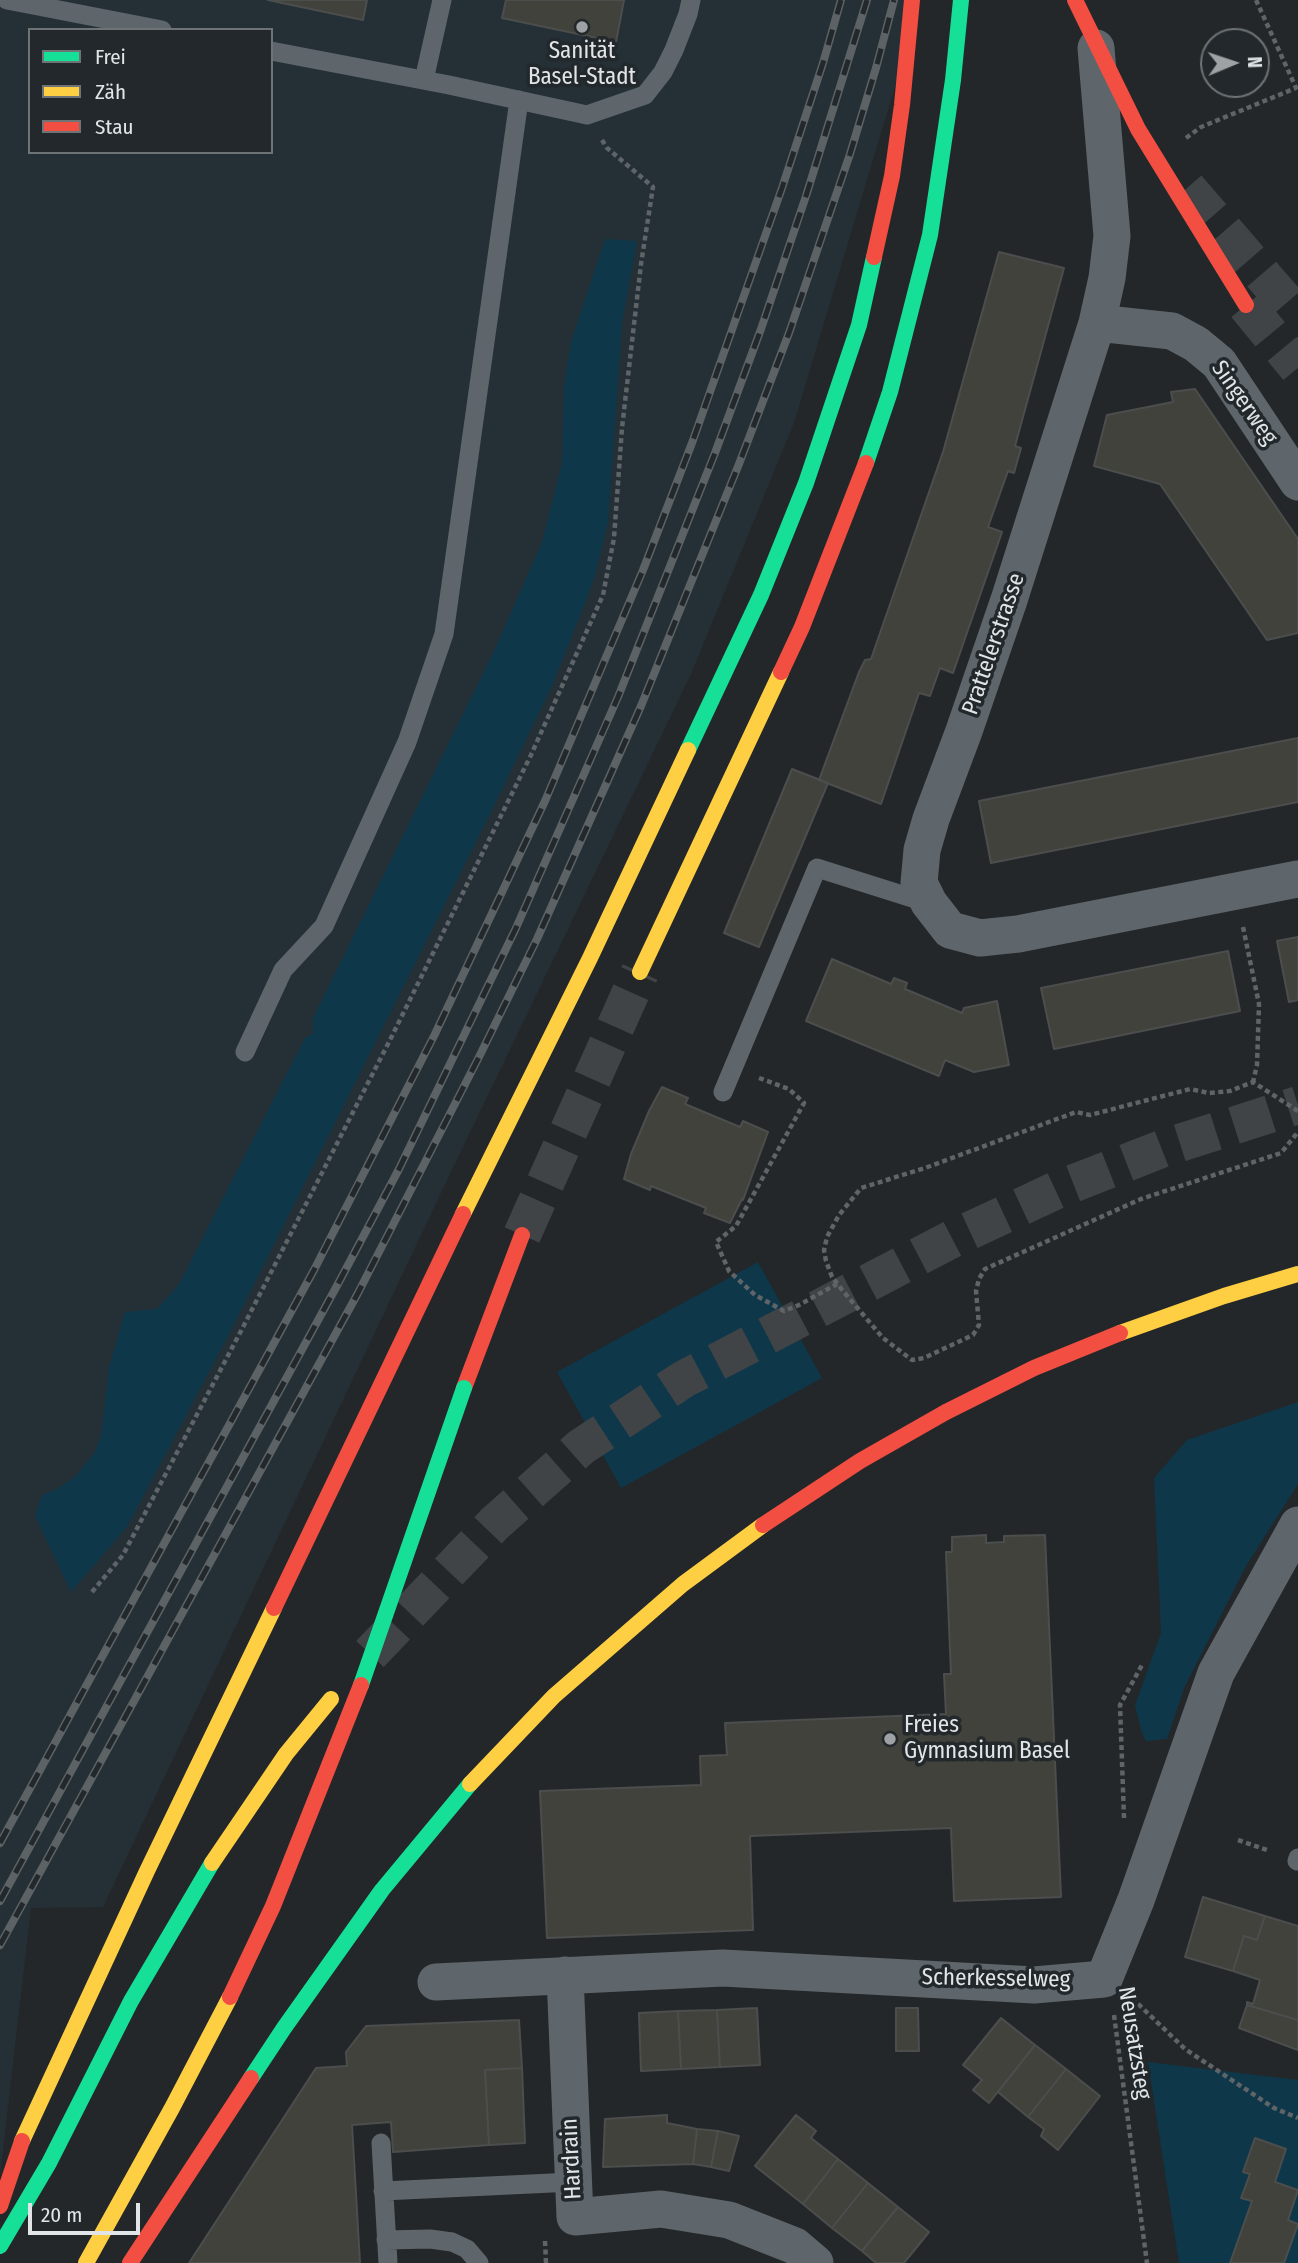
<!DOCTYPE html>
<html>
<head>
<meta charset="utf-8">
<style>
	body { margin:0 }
	#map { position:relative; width:1298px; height:2263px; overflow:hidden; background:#242729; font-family:"Fira Sans Condensed",sans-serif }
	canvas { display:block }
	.legend { position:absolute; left:28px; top:28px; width:245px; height:126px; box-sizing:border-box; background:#22282b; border:2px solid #6e7476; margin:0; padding:9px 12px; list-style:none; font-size:21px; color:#e1e5e7 }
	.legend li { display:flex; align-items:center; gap:14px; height:35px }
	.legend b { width:35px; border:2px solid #6e7476 }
	.north { position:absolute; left:1200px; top:28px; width:70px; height:70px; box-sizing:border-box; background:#22282b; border:2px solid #6e7476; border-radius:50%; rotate:88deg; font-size:19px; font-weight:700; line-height:28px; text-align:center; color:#e1e5e7 }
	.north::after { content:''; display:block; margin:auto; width:24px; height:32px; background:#9fa2a4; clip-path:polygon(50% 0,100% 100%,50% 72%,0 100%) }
	.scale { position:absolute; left:28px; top:2203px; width:112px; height:32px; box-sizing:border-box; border:4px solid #e1e5e7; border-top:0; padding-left:9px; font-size:21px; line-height:24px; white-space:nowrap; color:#e1e5e7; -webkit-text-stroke:5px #22282b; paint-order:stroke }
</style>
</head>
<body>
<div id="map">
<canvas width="1298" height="2263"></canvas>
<ul class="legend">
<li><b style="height:9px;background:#16e098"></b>Frei</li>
<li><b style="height:9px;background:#ffcf43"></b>Zäh</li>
<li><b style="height:9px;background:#f24e42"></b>Stau</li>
</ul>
<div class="north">N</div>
<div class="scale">20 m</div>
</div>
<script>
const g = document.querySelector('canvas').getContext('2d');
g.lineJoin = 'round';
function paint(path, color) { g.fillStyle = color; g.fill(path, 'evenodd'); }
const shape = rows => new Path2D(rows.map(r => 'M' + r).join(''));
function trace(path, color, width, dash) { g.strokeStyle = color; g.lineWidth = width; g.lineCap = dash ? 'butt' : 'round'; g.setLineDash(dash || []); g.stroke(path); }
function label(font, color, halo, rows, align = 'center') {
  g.font = font + ' "Fira Sans Condensed",sans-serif'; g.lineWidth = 7; g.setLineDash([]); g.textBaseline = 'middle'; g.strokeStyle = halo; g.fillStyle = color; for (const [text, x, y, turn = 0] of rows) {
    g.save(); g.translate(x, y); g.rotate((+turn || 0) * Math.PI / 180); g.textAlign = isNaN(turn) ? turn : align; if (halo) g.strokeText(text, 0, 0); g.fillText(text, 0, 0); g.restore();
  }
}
const built = shape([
	[0,0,921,0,794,423,691,674,448,1178,103,1907,31,1908,0,2175],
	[30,30,271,30,271,152,30,152]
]);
const green = shape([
	[605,239,637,241,622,323,608,522,595,575,587,598,552,686,487,820,228,1336,127,1527,71,1592,35,1516,42,1495,57,1489,76,1476,95,1452,101,1436,109,1367,125,1312,157,1309,179,1284,305,1038,313,1034,313,1018,494,651,542,542,562,463,564,385,571,342],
	[758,1262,822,1378,621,1488,557,1372],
	[1298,1402,1298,1484,1246,1566,1184,1688,1167,1739,1146,1741,1141,1730,1135,1705,1161,1633,1154,1478,1187,1440],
	[1148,2062,1298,2080,1298,2263,1179,2263]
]);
const building = shape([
	[268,0,367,0,363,20,268,0],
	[506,0,624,0,616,42,502,18,506,0],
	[999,252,1064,268,1015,446,1021,448,1014,473,1008,471,988,527,1002,532,953,673,940,668,930,696,919,693,881,804,819,780,859,672,865,660,871,659,943,452,999,252],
	[1195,389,1298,539,1298,633,1267,640,1160,484,1094,466,1107,415,1173,402,1171,392,1195,389],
	[1298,738,1298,802,991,863,979,801,1298,738],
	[792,769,828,783,759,947,724,933,792,769],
	[1298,937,1298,1000,1289,1002,1277,941,1298,937],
	[1228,951,1240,1011,1054,1049,1041,988,1228,951],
	[832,959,891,984,894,978,907,983,905,989,962,1013,964,1008,997,1001,1009,1065,974,1072,945,1060,939,1076,806,1021,832,959],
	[662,1087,688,1098,685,1104,740,1127,743,1121,768,1132,743,1200,742,1199,730,1223,704,1213,706,1208,651,1186,650,1190,624,1179,631,1154,649,1111,662,1087],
	[986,1535,986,1543,1004,1542,1004,1536,1045,1535,1061,1897,954,1901,951,1828,750,1836,753,1930,547,1938,540,1791,701,1785,700,1756,727,1755,725,1723,946,1714,944,1674,951,1674,946,1552,952,1552,952,1537,986,1535],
	[1203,1897,1265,1916,1257,1940,1244,1936,1233,1971,1185,1957,1203,1897],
	[1265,1916,1298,1926,1298,2020,1247,2005,1247,2002,1253,2004,1260,1980,1233,1971,1244,1936,1257,1940,1265,1916],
	[1247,2005,1298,2020,1298,2050,1239,2028,1247,2005],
	[757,2008,760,2065,720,2067,717,2010,757,2008],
	[896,2008,918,2008,919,2051,896,2051,896,2008],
	[717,2010,720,2067,681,2069,678,2011,717,2010],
	[678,2011,681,2069,641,2071,639,2013,678,2011],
	[1001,2018,1035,2045,989,2103,973,2090,982,2080,963,2065,1001,2018],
	[519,2020,522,2068,485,2070,489,2145,393,2152,391,2122,352,2125,360,2263,189,2263,316,2068,347,2066,346,2052,366,2026,519,2020],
	[1035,2045,1066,2069,1028,2117,998,2092,1035,2045],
	[522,2068,525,2143,489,2145,485,2070,522,2068],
	[1066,2069,1100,2096,1058,2150,1041,2136,1044,2129,1028,2117,1066,2069],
	[667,2115,667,2123,697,2129,693,2164,603,2167,605,2119,667,2115],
	[796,2115,816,2131,811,2138,838,2159,803,2204,755,2166,796,2115],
	[697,2129,718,2131,711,2167,693,2164,697,2129],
	[718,2131,739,2136,729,2171,711,2167,718,2131],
	[1255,2138,1286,2149,1275,2182,1298,2190,1288,2220,1298,2224,1284,2263,1230,2263,1252,2201,1241,2198,1250,2174,1243,2172,1255,2138],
	[838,2159,868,2183,832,2228,803,2204,838,2159],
	[868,2183,898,2207,862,2251,832,2228,868,2183],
	[898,2207,929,2232,904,2263,876,2263,862,2251,898,2207]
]);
const highwayTunnel = shape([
	[1187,188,1298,316],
	[1246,305,1298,368],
	[522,1235,640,972],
	[370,1654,494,1524,581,1447,684,1379,954,1238,1059,1189,1164,1148,1298,1105]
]);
const path = shape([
	[1256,0,1297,90],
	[1186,138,1201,127,1296,88],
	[1243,927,1259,1004,1257,1065,1253,1082],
	[759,1078,789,1089,804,1103,736,1226,716,1242,729,1271,755,1295,784,1311,799,1305,837,1284],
	[1298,1111,1253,1082,1230,1091,1209,1093,1190,1089,1090,1115,1076,1112,925,1168,861,1188,839,1215,827,1237,824,1250,826,1261,832,1277,843,1291,883,1338,912,1360,924,1358,973,1335,979,1325,976,1291,979,1279,985,1269,1141,1199,1281,1153,1298,1132],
	[92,1592,123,1555,242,1329,391,1038,531,755,603,595,614,538,622,428,641,264,653,187,607,148,602,140],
	[1124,1818,1120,1705,1142,1665],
	[1238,1840,1270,1851],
	[1132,1998,1185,2049,1274,2108,1298,2118],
	[1114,2015,1147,2263],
	[545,2241,546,2263]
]);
const lane = shape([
	[7,0,162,30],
	[271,51,449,85,587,115,645,95,663,72,674,50,688,14,691,0],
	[424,80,442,0],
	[245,1052,283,970,324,926,407,742,444,634,519,100],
	[723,1092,817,868,928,903],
	[1297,1861,1298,1858],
	[381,2143,388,2263],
	[383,2191,573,2182],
	[386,2240,430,2239,452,2242,467,2249,479,2263]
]);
const street = shape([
	[1096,48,1112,236,1107,278,1097,323,1009,600,964,731,931,819,922,850,919,883,929,903,950,930,980,938,1018,934,1298,879],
	[1097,323,1172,331,1196,344,1219,363,1298,482],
	[565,1975,575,2217,661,2209,729,2220,795,2246,815,2263],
	[436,1982,723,1968,1034,1985,1104,1979,1136,1900,1216,1673,1298,1525]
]);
const fast = shape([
	[866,463,890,392,930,235,953,80,961,0],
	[688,750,761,595,806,483,859,325,874,257],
	[251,2078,284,2028,382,1890,470,1784],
	[0,2246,49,2163,131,2001,212,1863]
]);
const slow = shape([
	[640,972,781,672],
	[463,1214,590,958,688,750],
	[1120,1333,1224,1296,1298,1274],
	[470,1784,554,1696,683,1584,763,1525],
	[212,1863,286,1754,331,1699],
	[22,2141,147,1871,274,1608]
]);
const jam = shape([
	[874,257,892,176,902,105,912,0],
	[781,672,802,627,866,463],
	[464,1388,522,1235],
	[763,1525,860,1461,946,1412,1034,1368,1120,1333],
	[274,1608,463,1214],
	[130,2263,251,2078]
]);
const rail = shape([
	[0,1843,314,1270,435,1034,545,801,643,570,692,443,782,188,823,63,841,0],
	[0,1901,339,1282,399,1169,516,928,618,697,715,453,761,329,806,196,867,0],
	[0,1945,358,1293,479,1057,537,939,641,706,739,464,789,333,850,154,876,68,894,0]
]);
const fastBridge = shape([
	[361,1685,464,1388]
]);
const slowBridge = shape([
	[86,2263,172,2108,230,1997]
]);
const jamBridge = shape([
	[1075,0,1138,129,1246,305],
	[230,1997,273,1906,361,1685],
	[0,2206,22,2141]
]);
const markers = [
	[582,27,7,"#9fa2a4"],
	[890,1739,7,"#9fa2a4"]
];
const poiNames = [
	["Sanität",582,52],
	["Basel-Stadt",582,78],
	["Freies",904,1726,"left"],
	["Gymnasium Basel",904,1752,"left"]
];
const streetNames = [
	["Singerweg",1244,403,55],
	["Prattelerstrasse",994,644,-71],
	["Scherkesselweg",996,1979,1],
	["Neusatzsteg",1134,2043,81],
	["Hardrain",572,2159,-93]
];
paint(built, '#253036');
paint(green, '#0e374a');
paint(building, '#40423b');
trace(building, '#4c4e4e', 2);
trace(highwayTunnel, '#404446', 38, [38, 19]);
trace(path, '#5e6468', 4.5, [5, 3.5]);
trace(lane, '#5e666b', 19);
trace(street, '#5e666b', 37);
trace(fast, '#16e098', 16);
trace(slow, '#ffcf43', 16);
trace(jam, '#f24e42', 16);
trace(rail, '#5d6265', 8);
trace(rail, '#22282b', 5, [16]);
trace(fastBridge, '#16e098', 16);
trace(slowBridge, '#ffcf43', 16);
trace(jamBridge, '#f24e42', 16);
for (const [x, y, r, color] of markers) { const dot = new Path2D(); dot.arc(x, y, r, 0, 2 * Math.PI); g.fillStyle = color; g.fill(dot); trace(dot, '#22282b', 2.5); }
label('23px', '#e1e5e7', '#22282b', poiNames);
label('23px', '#e1e5e7', '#22282b', streetNames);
</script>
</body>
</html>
